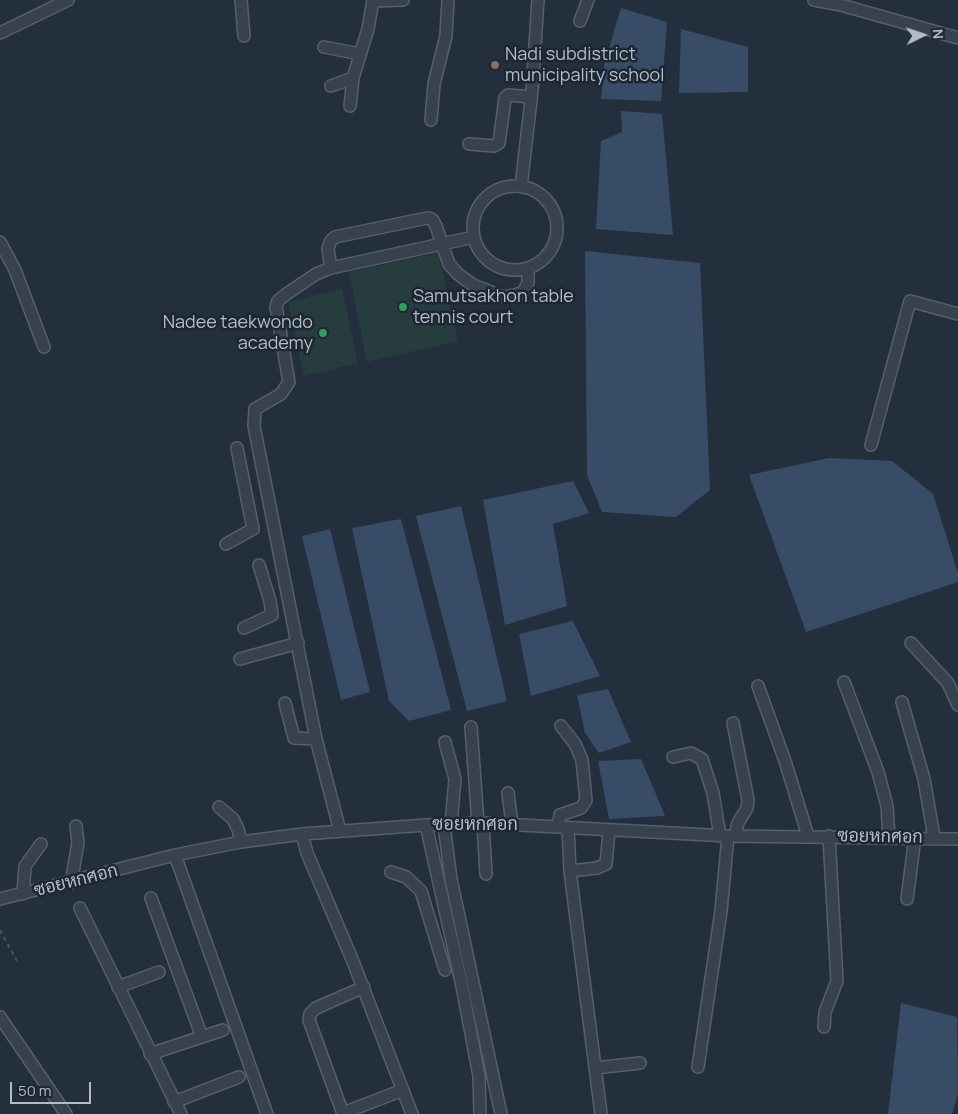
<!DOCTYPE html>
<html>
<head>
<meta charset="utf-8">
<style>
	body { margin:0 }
	#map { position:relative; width:958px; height:1114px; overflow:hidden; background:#242f3e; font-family:Manrope,sans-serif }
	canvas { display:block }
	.north { position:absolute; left:898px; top:10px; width:50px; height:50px; -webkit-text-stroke:4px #1d2633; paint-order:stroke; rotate:86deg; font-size:14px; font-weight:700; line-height:20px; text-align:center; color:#b4bcc9 }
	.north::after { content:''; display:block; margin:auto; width:18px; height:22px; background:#b4bcc9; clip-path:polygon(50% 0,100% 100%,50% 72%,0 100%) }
	.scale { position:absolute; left:10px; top:1082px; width:81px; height:22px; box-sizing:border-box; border:2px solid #b4bcc9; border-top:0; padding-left:6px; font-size:15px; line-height:18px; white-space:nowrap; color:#b4bcc9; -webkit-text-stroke:4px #1d2633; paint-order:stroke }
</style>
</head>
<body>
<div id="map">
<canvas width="958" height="1114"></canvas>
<div class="north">N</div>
<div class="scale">50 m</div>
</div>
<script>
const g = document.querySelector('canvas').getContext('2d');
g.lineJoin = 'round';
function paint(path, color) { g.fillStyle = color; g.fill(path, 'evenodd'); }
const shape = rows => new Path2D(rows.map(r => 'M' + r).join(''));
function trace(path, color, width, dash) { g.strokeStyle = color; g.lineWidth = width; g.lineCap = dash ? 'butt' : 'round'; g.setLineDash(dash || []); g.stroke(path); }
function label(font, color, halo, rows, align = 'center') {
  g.font = font + ' Manrope,Sarabun,sans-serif'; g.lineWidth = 5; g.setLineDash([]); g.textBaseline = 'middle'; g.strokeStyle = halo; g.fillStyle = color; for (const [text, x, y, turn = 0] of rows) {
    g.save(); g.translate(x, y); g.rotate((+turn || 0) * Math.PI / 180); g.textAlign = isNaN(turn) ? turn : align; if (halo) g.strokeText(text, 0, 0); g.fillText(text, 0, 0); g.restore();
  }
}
const green = shape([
	[438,253,458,341,367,362,349,272],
	[342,289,358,363,304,376,288,302]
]);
const water = shape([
	[621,8,667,22,661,101,601,99,604,65],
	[681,29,748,47,748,92,679,93],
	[621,111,662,114,673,235,596,229,601,141,622,132],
	[585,251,700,263,710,490,676,517,602,512,587,475],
	[829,458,892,461,933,494,958,573,958,582,806,632,749,475],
	[573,481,589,513,553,524,567,606,505,625,483,500],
	[461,506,507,701,467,711,416,516],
	[401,519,451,710,409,721,389,701,352,528],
	[330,529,370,692,341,700,302,536],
	[573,621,600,676,531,696,519,634],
	[608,689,631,742,599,753,585,733,577,695],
	[641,759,665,816,609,819,598,761],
	[901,1003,957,1017,958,1094,952,1114,888,1114]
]);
const path = shape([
	[0,930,17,961]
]);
const minor = shape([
	[241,0,244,36],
	[814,0,841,5,958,38],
	[373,1,403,0],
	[580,21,588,0],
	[0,33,68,0],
	[324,47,360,54],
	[331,86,353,78],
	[350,106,353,78,368,29,373,0],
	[431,120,434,84,446,36,448,0],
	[469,144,494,146,499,143,505,98,508,95,531,97],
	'473 228a42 42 0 1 1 84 0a42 42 0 1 1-84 0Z',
	[521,187,532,91,538,0],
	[0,242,15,270,44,347],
	[331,268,328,249,330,242,335,237,427,218,432,219,436,226,449,264,458,274,473,285,504,297,515,295,523,292,528,283,528,268],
	[871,445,910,301,958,314],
	[226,544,253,529,237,448],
	[244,628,272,615,270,601,259,565],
	[911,643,948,683,958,705],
	[240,659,298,643],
	[844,682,878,772,887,806,889,837],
	[758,686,785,761,808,836],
	[902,702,924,779,934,837],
	[285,703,294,738,316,739],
	[733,723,748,800,747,808,738,823,735,836],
	[471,727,478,823],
	[445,742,455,779,451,824],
	[673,757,691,753,702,759,713,793,720,836],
	[508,793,512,824],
	[219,807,233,819,238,829,241,842],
	[483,823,486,874],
	[426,825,462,986,479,1076,480,1114],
	[444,825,451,879,501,1114],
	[558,827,560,815,581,808,586,800,582,760,575,744,561,726],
	[568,828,570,871,601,1114],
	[340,831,316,739,254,426,255,409,281,394,289,382,276,307,278,301,285,295,316,274,331,268,474,237],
	[302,834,307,853,352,959,412,1114],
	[175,855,267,1114],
	[570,871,597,868,606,864,609,831],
	[391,872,406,877,421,891,445,970],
	[71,883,78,843,76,826],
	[23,894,25,866,41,844],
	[151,898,202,1037],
	[0,899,175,855,241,842,302,834,426,825,483,823,728,836,958,839],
	[907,899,915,837],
	[80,908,181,1114],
	[118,987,159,972],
	[0,1017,66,1114],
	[824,1027,825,1012,837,981,829,836],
	[150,1054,223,1030],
	[698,1067,721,911,728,836],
	[595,1068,640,1063],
	[174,1102,239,1077],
	[343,1113,403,1090],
	[343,1114,309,1020,310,1014,316,1008,364,987]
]);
const markers = [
	[495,65,5,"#8d6e63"],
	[403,307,5,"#2e9e5b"],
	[323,333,5,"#2e9e5b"]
];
const poiNames = [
	["Nadi subdistrict",505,55],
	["municipality school",505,76],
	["Samutsakhon table",413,297],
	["tennis court",413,318],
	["Nadee taekwondo",313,323,"right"],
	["academy",313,344,"right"]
];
const streetNames = [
	["ซอยหกศอก",475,825],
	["ซอยหกศอก",880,837,1],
	["ซอยหกศอก",76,881,-14]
];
paint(green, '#263c3f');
paint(water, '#394c67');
trace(minor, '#565f6c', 14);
trace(path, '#44595c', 2, [4, 4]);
trace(minor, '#38414e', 11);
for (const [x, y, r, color] of markers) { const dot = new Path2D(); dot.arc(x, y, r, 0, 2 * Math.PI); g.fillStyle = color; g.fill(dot); trace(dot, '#1d2633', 2); }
label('18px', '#b4bcc9', '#1d2633', poiNames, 'left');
label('18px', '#b4bcc9', '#1d2633', streetNames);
</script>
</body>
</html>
